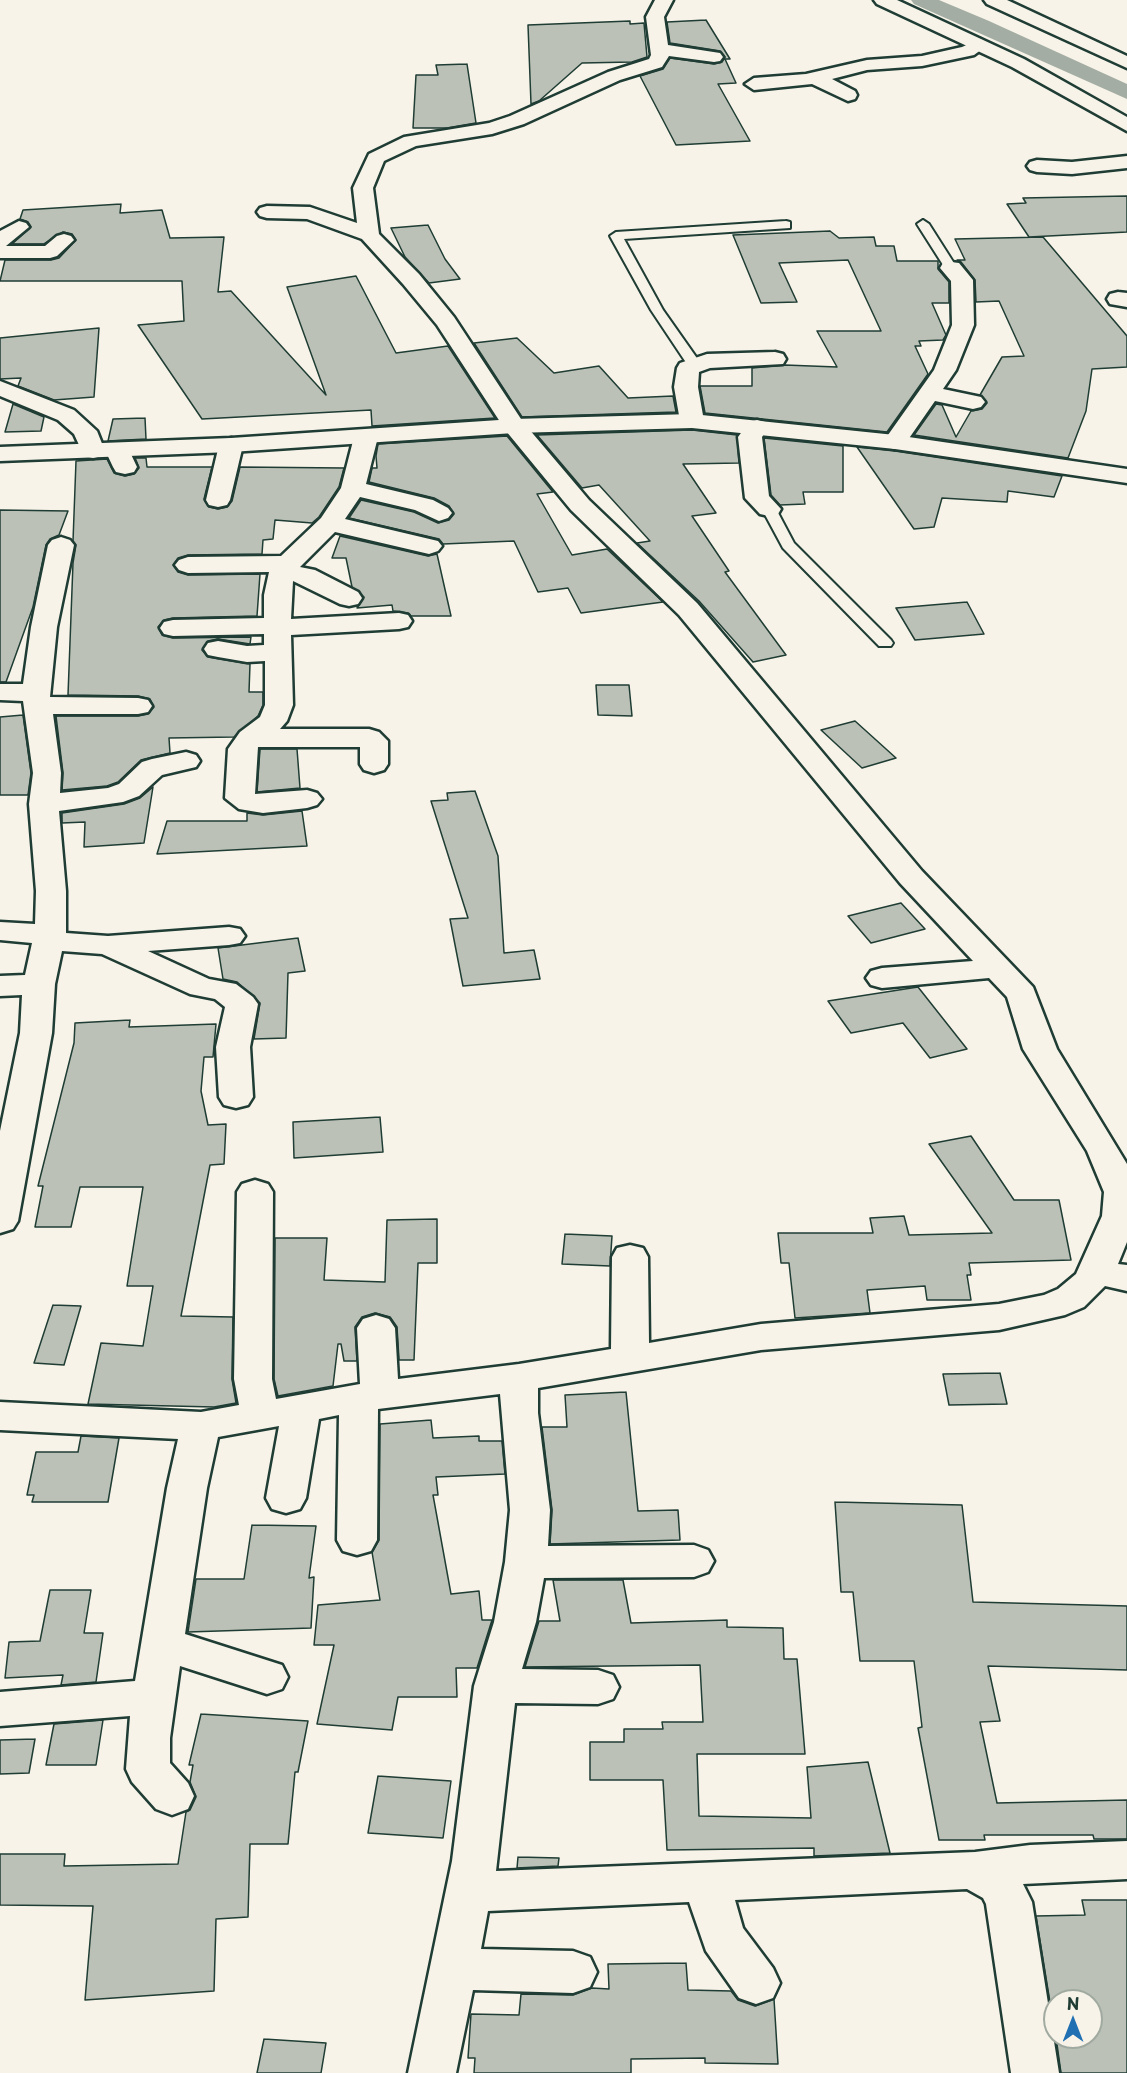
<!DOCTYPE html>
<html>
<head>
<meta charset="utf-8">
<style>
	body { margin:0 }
	#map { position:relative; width:1127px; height:2073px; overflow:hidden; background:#f7f3e8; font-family:"Playpen Sans",sans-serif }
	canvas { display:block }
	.north { position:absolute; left:1043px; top:1989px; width:60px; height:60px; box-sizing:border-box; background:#f7f3e8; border:2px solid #a1aaa0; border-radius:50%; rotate:0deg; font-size:16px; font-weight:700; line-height:24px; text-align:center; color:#1f3d34 }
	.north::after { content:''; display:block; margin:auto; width:21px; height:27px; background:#1f6fb2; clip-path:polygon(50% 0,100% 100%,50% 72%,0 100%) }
</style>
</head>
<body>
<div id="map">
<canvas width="1127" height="2073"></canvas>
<div class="north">N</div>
</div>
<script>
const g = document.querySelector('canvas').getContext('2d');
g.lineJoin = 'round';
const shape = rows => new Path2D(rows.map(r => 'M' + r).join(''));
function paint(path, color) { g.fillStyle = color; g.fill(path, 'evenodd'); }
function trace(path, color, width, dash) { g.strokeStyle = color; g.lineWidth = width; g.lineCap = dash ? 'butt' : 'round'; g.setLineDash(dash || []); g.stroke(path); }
const canal = shape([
	[911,0,939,0,989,21,1127,84,1127,99,914,4,911,0]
]);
const building = shape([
	[706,20,730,59,725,59,736,83,718,84,750,141,676,145,640,76,663,69,670,58,714,64,722,62,725,57,720,51,670,43,667,22,706,20],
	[630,21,630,24,644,23,647,57,632,62,582,63,539,101,531,104,528,25,630,21],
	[467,64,476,123,447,128,413,128,416,75,438,75,436,65,467,64],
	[1127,196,1127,232,1029,237,1007,204,1026,203,1023,198,1127,196],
	[121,204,120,213,162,210,170,238,224,237,218,292,231,291,326,395,287,287,356,276,396,353,448,346,495,418,372,426,371,410,202,419,138,325,184,321,182,281,0,281,5,260,51,260,59,258,76,240,72,234,63,232,44,244,12,244,31,227,28,222,20,219,23,210,121,204],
	[428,225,445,259,460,279,429,283,405,257,391,228,428,225],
	[830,231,839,238,874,237,876,246,894,246,897,261,938,261,938,269,949,282,949,303,932,303,946,335,943,340,919,341,921,346,915,346,928,374,887,432,705,413,700,386,752,386,752,368,785,365,837,367,817,331,881,331,848,260,779,263,797,302,761,303,733,235,830,231],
	[1043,237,1127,336,1127,367,1092,369,1086,411,1068,458,914,435,936,404,942,405,956,437,971,411,982,409,987,403,980,395,1002,357,1024,356,999,301,976,302,975,280,961,262,957,260,965,260,955,239,1043,237],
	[99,328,94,397,54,400,18,386,21,378,0,379,0,338,99,328],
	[517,338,554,373,599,366,628,398,673,396,676,412,522,417,474,343,517,338],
	[13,404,44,417,41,431,5,432,13,404],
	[145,418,146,439,108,441,113,419,145,418],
	[692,430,737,435,739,463,683,464,716,513,692,516,729,571,725,572,786,655,753,662,699,601,637,543,650,541,599,485,582,488,537,435,692,430],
	[507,436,553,492,537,494,572,555,607,549,663,602,581,613,568,588,538,592,514,541,443,544,439,539,349,518,361,500,414,512,438,523,449,520,454,514,449,506,434,498,369,482,372,468,377,468,376,456,378,444,507,436],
	[764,438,843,446,843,492,803,492,805,504,780,505,771,495,764,438],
	[857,447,895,451,1062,476,1054,497,1008,491,1007,502,942,498,934,527,914,529,857,447],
	[135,458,146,458,147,467,212,467,204,499,209,507,218,509,227,507,232,501,240,467,344,468,339,487,319,517,312,523,275,520,273,539,263,540,262,554,188,555,178,558,173,565,178,572,188,575,260,574,257,616,173,618,164,620,158,627,162,635,173,638,251,637,250,644,218,639,208,641,202,650,208,657,250,664,249,692,263,692,263,705,258,716,234,737,169,738,170,753,141,760,118,782,107,786,62,790,63,773,56,716,138,716,148,714,154,707,150,699,138,696,68,695,73,563,76,545,73,541,76,461,107,459,114,473,125,476,134,474,139,468,135,458],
	[0,510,68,511,59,535,50,539,46,545,33,607,6,682,0,682,0,510],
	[340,536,428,556,437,554,451,616,411,616,408,613,393,611,392,605,357,608,364,597,352,587,346,558,332,558,340,536],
	[967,602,984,634,915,640,896,608,967,602],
	[596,685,629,685,632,716,598,715,596,685],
	[23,715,31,773,28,795,0,795,0,717,23,715],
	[855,721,896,758,862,768,821,730,855,721],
	[260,749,297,749,300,788,257,792,260,749],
	[153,787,144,843,84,847,85,822,62,823,62,813,124,804,140,798,153,787],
	[475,791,498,856,504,953,534,950,540,979,463,986,450,919,468,918,431,801,448,800,447,793,475,791],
	[302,811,307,846,157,854,167,821,247,821,247,813,263,815,302,811],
	[901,903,925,929,871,943,848,916,901,903],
	[298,938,305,971,288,973,286,1038,254,1039,260,1003,237,982,223,979,218,948,298,938],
	[918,987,967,1049,930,1058,903,1023,851,1033,828,1001,918,987],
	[130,1020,129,1027,216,1024,213,1057,204,1057,201,1091,208,1125,226,1124,224,1164,210,1165,181,1316,233,1317,232,1379,236,1403,214,1407,88,1404,101,1343,143,1346,153,1286,127,1286,143,1187,80,1187,71,1227,35,1227,43,1186,38,1186,74,1043,75,1023,130,1020],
	[380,1117,383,1152,294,1158,293,1122,380,1117],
	[971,1136,1014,1200,1059,1200,1071,1260,969,1263,971,1275,967,1275,971,1300,927,1300,925,1286,867,1290,870,1313,795,1318,789,1263,781,1263,778,1233,873,1233,870,1218,904,1216,909,1235,992,1233,929,1144,971,1136],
	[437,1219,437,1263,418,1263,414,1360,399,1360,397,1327,390,1317,375,1313,362,1317,355,1327,357,1361,344,1361,341,1344,338,1344,333,1386,278,1396,274,1379,275,1238,327,1238,324,1280,385,1282,387,1220,437,1219],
	[565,1234,612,1236,610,1266,562,1264,565,1234],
	[53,1305,81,1306,64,1365,34,1363,53,1305],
	[1000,1373,1007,1404,949,1405,943,1374,1000,1373],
	[626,1392,638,1511,678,1510,680,1540,550,1544,552,1510,542,1427,567,1427,565,1395,626,1392],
	[431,1420,433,1438,479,1436,479,1441,502,1441,505,1474,436,1477,438,1495,433,1495,451,1594,479,1591,482,1620,492,1620,477,1668,456,1668,457,1697,398,1697,392,1730,317,1724,334,1645,314,1645,318,1605,380,1600,372,1552,379,1540,380,1424,431,1420],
	[81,1436,119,1438,108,1502,32,1502,34,1495,27,1495,36,1452,78,1452,81,1436],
	[835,1502,962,1505,973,1602,1127,1606,1127,1670,988,1666,1000,1721,980,1722,997,1803,1127,1800,1127,1839,1094,1839,1093,1835,984,1835,985,1840,939,1840,918,1728,922,1727,914,1661,860,1661,853,1592,841,1592,835,1502],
	[252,1525,316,1526,309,1578,314,1577,311,1628,188,1632,196,1579,244,1579,252,1525],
	[553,1580,623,1580,631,1623,727,1620,727,1627,783,1628,784,1659,797,1659,805,1754,697,1754,699,1816,811,1818,807,1767,868,1762,890,1853,814,1856,814,1848,667,1850,663,1780,590,1780,590,1742,624,1742,624,1729,663,1729,662,1722,703,1722,700,1665,525,1667,539,1621,560,1621,553,1580],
	[50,1590,91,1590,84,1633,103,1633,96,1682,61,1685,63,1675,5,1678,9,1642,40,1641,50,1590],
	[201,1714,308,1721,298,1772,295,1772,288,1844,250,1844,248,1917,216,1919,214,1991,85,2000,93,1906,0,1905,0,1854,65,1854,64,1866,178,1864,186,1812,190,1810,196,1797,190,1782,193,1765,189,1765,201,1714],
	[103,1720,96,1765,46,1765,54,1724,103,1720],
	[35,1739,29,1773,0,1774,0,1740,35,1739],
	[378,1776,451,1781,443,1838,368,1833,378,1776],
	[518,1857,559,1858,558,1866,517,1868,518,1857],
	[1082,1900,1127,1900,1127,2073,1061,2073,1056,2037,1091,2037,1091,2001,1055,2001,1055,2033,1036,1916,1085,1915,1082,1900],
	[686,1963,688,1990,731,1991,738,2000,755,2006,774,1999,778,2064,705,2063,705,2058,631,2059,631,2073,474,2073,475,2058,468,2058,471,2014,519,2015,521,1994,573,1995,592,1988,609,1989,608,1964,686,1963],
	[264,2039,326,2043,321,2073,257,2073,264,2039]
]);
const lane = shape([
	[923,220,929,224,957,268,955,271,951,272,945,268,917,224,923,220],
	[786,221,790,222,790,228,624,239,663,310,701,364,694,368,689,367,651,310,610,236,616,232,786,221],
	[769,505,776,509,794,543,891,640,893,643,891,646,879,646,783,548,762,509,769,505]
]);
const street = shape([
	[655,0,673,0,664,17,668,45,720,53,723,57,720,61,714,62,669,56,662,67,620,80,524,124,492,134,416,146,384,161,373,188,379,234,419,274,454,317,523,422,589,500,697,603,922,871,1033,987,1057,1049,1127,1164,1127,1242,1118,1264,1127,1265,1127,1291,1105,1286,1084,1307,1065,1315,999,1330,761,1350,538,1388,538,1413,550,1510,548,1546,694,1545,708,1550,714,1561,708,1572,694,1577,544,1578,536,1622,522,1669,598,1670,613,1675,619,1687,613,1699,598,1704,515,1703,496,1871,975,1852,1030,1845,1127,1841,1127,1879,1023,1884,1032,1902,1059,2073,1011,2073,986,1904,983,1898,967,1889,735,1900,743,1928,773,1968,780,1983,773,1998,756,2004,739,1998,706,1951,689,1902,488,1911,481,1949,573,1951,590,1957,597,1972,590,1987,573,1993,473,1990,456,2073,408,2073,452,1861,474,1686,494,1622,505,1562,510,1510,500,1394,378,1409,377,1540,371,1551,357,1555,343,1551,337,1540,339,1415,319,1419,306,1498,300,1509,286,1513,272,1509,266,1498,279,1426,218,1437,207,1488,185,1634,282,1665,288,1677,282,1689,267,1694,180,1666,170,1738,170,1763,188,1783,194,1796,188,1809,172,1815,156,1809,132,1782,126,1769,130,1716,0,1726,0,1692,135,1681,167,1488,178,1439,0,1430,0,1402,201,1412,239,1405,234,1379,237,1192,242,1184,255,1180,268,1184,273,1192,272,1379,276,1399,360,1384,357,1328,363,1319,376,1315,389,1319,395,1328,398,1379,519,1364,611,1349,612,1257,617,1248,630,1245,643,1248,648,1257,649,1343,761,1324,999,1304,1044,1295,1058,1289,1076,1274,1102,1216,1104,1192,1087,1151,1023,1049,1007,997,989,978,882,988,871,985,866,978,871,971,882,968,973,961,900,883,679,615,571,510,506,431,437,325,403,284,362,239,307,219,267,218,260,216,257,212,260,208,267,206,310,207,357,223,353,188,369,154,404,137,489,123,510,116,608,72,649,59,651,55,646,17,655,0],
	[984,0,1007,0,1127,56,1127,68,987,4,984,0],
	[980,39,989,44,974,55,922,66,867,70,832,79,855,91,857,95,855,99,848,101,812,84,754,90,745,84,754,78,806,74,867,60,922,56,962,47,980,39],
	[1127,156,1127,168,1072,174,1037,172,1030,170,1027,166,1030,162,1037,160,1072,162,1127,156],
	[19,221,26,223,29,227,6,246,45,246,57,236,64,234,71,236,74,240,57,256,50,258,0,258,0,231,19,221],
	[951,262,959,263,973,280,974,325,956,370,943,389,981,397,985,402,981,407,973,409,935,401,903,447,895,449,887,447,883,442,934,370,952,325,951,281,940,268,943,263,951,262],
	[1118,292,1127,293,1127,307,1110,304,1107,299,1110,294,1118,292],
	[775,352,783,354,786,359,783,364,710,368,699,372,698,387,704,421,700,426,684,426,680,421,674,387,677,368,680,363,707,354,775,352],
	[0,381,74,410,97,431,105,451,102,456,93,458,84,456,74,434,58,420,0,396,0,381],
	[757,420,765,422,769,427,762,437,769,496,781,509,778,514,769,516,760,514,745,498,738,437,749,422,757,420],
	[366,430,374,432,378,437,366,484,433,500,448,508,452,513,448,518,439,521,415,510,360,497,345,519,438,541,442,546,438,551,429,554,335,532,300,567,315,570,358,592,362,598,358,604,349,606,340,604,293,581,291,619,399,613,408,615,412,621,408,627,399,629,291,635,293,705,287,721,280,729,369,729,379,732,388,741,388,764,384,770,374,773,364,770,360,764,360,747,258,747,255,794,307,790,317,793,322,799,317,805,307,808,263,813,239,809,225,798,228,749,240,732,260,717,265,705,265,661,247,662,218,657,208,655,204,649,208,643,218,641,247,646,264,645,264,634,173,636,164,634,160,628,164,622,173,620,264,618,264,595,269,572,188,573,179,570,175,565,179,560,188,557,281,556,321,518,341,488,354,437,358,432,366,430],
	[231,438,239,440,243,445,230,500,227,505,218,507,209,505,206,500,219,445,223,440,231,438],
	[117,443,126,445,129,450,137,467,134,472,125,474,116,472,113,467,105,450,108,445,117,443],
	[61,537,70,540,74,545,57,627,50,697,138,698,148,700,152,706,148,712,138,714,53,714,61,773,60,793,108,788,119,784,142,762,152,759,186,752,196,755,200,761,196,767,162,775,139,796,123,802,59,811,66,891,66,933,108,936,229,927,240,929,245,936,240,943,229,945,148,951,209,979,236,984,253,997,258,1004,250,1047,253,1097,248,1105,236,1108,224,1105,219,1097,216,1047,225,1007,215,999,190,994,102,954,62,951,55,984,52,1033,18,1221,13,1229,0,1233,0,1131,20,1033,22,995,0,996,0,976,25,975,32,943,0,940,0,922,35,924,36,891,29,804,33,773,23,701,0,700,0,684,23,684,31,627,48,545,52,540,61,537]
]);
const secondary = shape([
	[874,0,897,0,1024,59,1127,117,1127,131,1012,67,877,4,874,0],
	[692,414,895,435,1127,469,1127,483,895,449,692,428,514,433,231,452,0,461,0,447,231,438,514,419,692,414]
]);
paint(canal, '#a4ada3');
paint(building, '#bbc1b6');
trace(building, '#1f3d34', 1.5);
trace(lane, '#1f3d34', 4);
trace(street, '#1f3d34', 5);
trace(secondary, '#1f3d34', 5);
paint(lane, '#f7f3e8');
paint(street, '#f7f3e8');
paint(secondary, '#f7f3e8');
</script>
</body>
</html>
